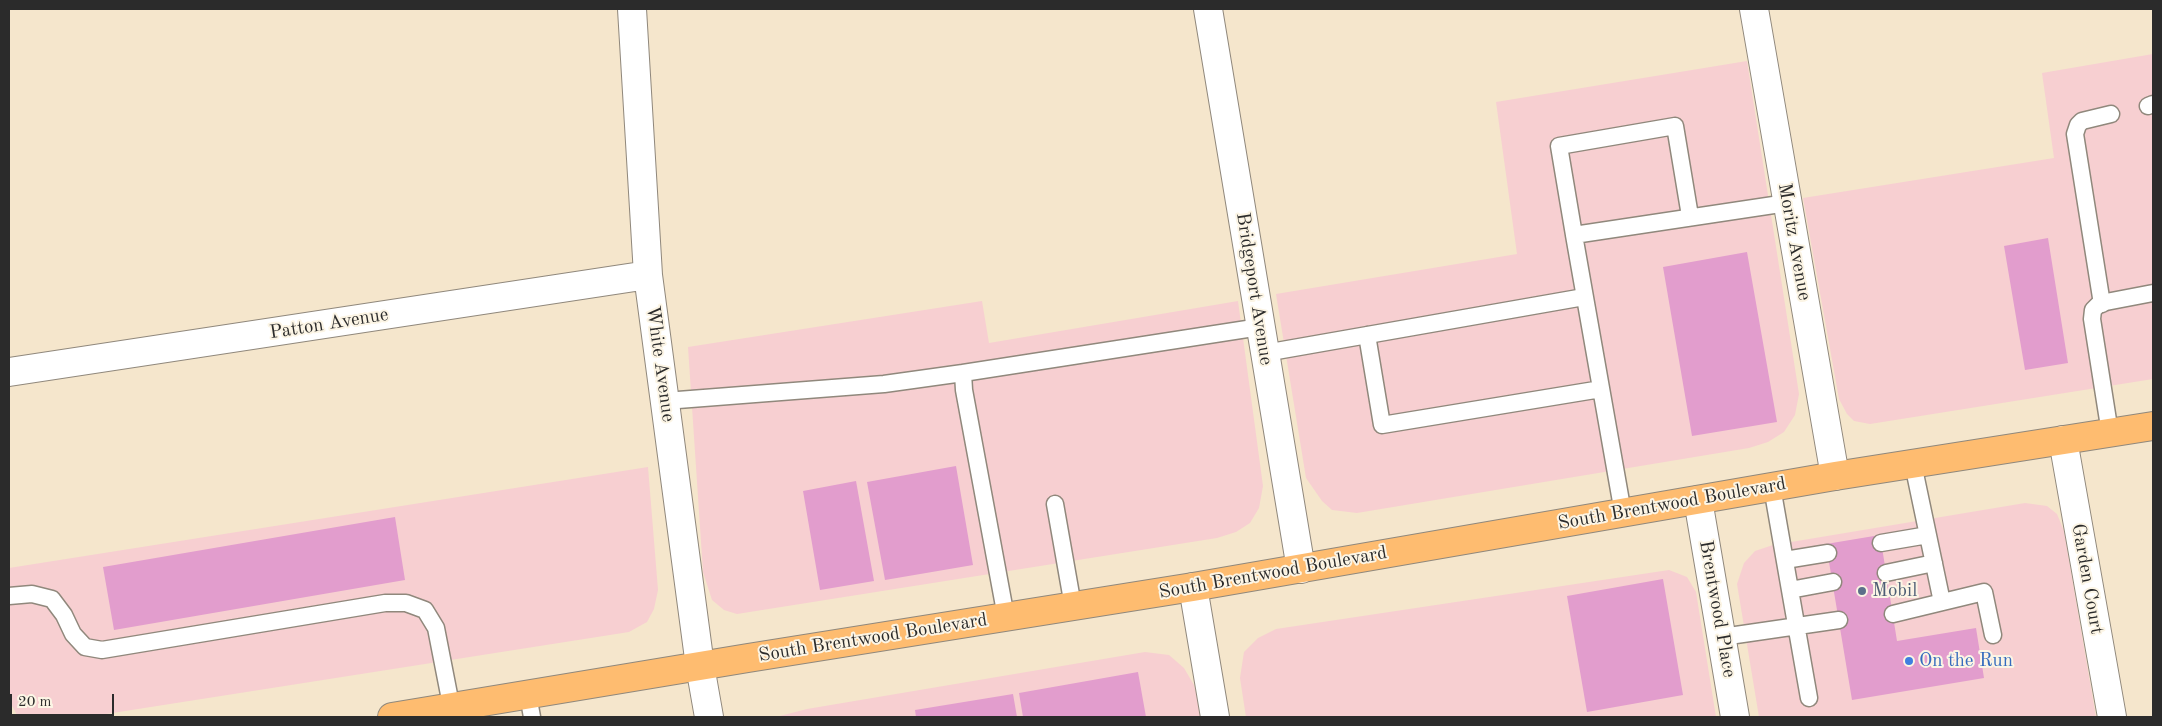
<!DOCTYPE html>
<html>
<head>
<meta charset="utf-8">
<style>
	body { margin:0 }
	#map { position:relative; width:2162px; height:726px; overflow:hidden; background:#f5e6cc; font-family:"Old Standard TT",serif }
	canvas { display:block }
	.frame { position:absolute; inset:0; border:10px solid #2b2b2b; pointer-events:none }
	.scale { position:absolute; left:10px; top:694px; width:104px; height:22px; box-sizing:border-box; border:2px solid #2b2b2b; border-top:0; padding-left:6px; font-size:15px; line-height:18px; white-space:nowrap; color:#2b2b2b; -webkit-text-stroke:4px #fcf5e5; paint-order:stroke }
</style>
</head>
<body>
<div id="map">
<canvas width="2162" height="726"></canvas>
<div class="frame"></div>
<div class="scale">20 m</div>
</div>
<script>
const g = document.querySelector('canvas').getContext('2d');
g.lineJoin = 'round';
function paint(path, color) { g.fillStyle = color; g.fill(path, 'evenodd'); }
const shape = rows => new Path2D(rows.map(r => 'M' + r).join(''));
function trace(path, color, width, dash) { g.strokeStyle = color; g.lineWidth = width; g.lineCap = dash ? 'butt' : 'round'; g.setLineDash(dash || []); g.stroke(path); }
function label(font, color, halo, rows, align = 'center') {
  g.font = font + ' "Old Standard TT",serif'; g.lineWidth = 4; g.setLineDash([]); g.textBaseline = 'middle'; g.strokeStyle = halo; g.fillStyle = color; for (const [text, x, y, turn = 0] of rows) {
    g.save(); g.translate(x, y); g.rotate((+turn || 0) * Math.PI / 180); g.textAlign = isNaN(turn) ? turn : align; if (halo) g.strokeText(text, 0, 0); g.fillText(text, 0, 0); g.restore();
  }
}
const built = shape([
	[2153,54,2153,379,1870,424,1854,421,1847,414,1839,399,1803,198,2054,158,2042,73],
	[1747,61,1799,394,1795,415,1784,432,1768,442,1749,448,1357,513,1332,510,1322,501,1306,478,1276,294,1517,254,1496,102],
	[982,301,989,343,1238,301,1263,486,1259,508,1250,523,1236,532,1217,538,737,614,724,610,712,600,703,572,688,347],
	[648,467,658,590,654,609,647,622,629,632,87,717,23,717,17,715,9,700,9,568],
	[2025,503,2047,506,2057,514,2064,531,2096,717,1759,717,1737,584,1744,563,1755,551,1773,545],
	[1669,570,1687,577,1696,592,1716,717,1246,717,1240,678,1244,652,1258,638,1276,629],
	[1145,652,1169,655,1184,668,1194,685,1202,717,776,717,807,709]
]);
const building = shape([
	[2048,238,2068,363,2025,370,2004,246],
	[1747,252,1777,422,1692,436,1663,267],
	[956,466,973,565,885,580,867,482],
	[856,481,874,581,820,590,803,491],
	[395,517,405,580,114,630,103,567],
	[1880,535,1897,641,1976,628,1984,678,1852,700,1826,544],
	[1663,579,1683,695,1587,712,1567,596],
	[1138,672,1146,717,1023,717,1019,693],
	[1013,694,1017,717,916,717,915,710]
]);
const lane = shape([
	[2148,106,2153,104],
	[1574,235,1559,146,1675,126,1690,216],
	[2102,304,2075,134,2078,125,2082,121,2111,114],
	[1367,335,1382,425,1601,389],
	[1265,353,1584,297],
	[665,401,884,384,963,373],
	[2110,433,2092,319,2093,310,2098,305,2106,302,2153,293],
	[1913,464,1942,602],
	[1772,487,1790,590],
	[1055,504,1073,606],
	[1623,513,1574,235,1787,203],
	[1881,543,1928,535],
	[1785,560,1828,553],
	[1886,573,1934,563],
	[9,596,32,594,52,599,64,615,73,634,85,647,102,650,385,603,406,603,425,610,436,628,453,715],
	[1893,614,1984,592,1993,635],
	[1006,617,964,390,963,373,1260,327],
	[1722,637,1839,620],
	[528,695,532,717],
	[1809,698,1790,590,1833,582]
]);
const street = shape([
	[632,9,648,275,700,666,709,717],
	[1208,9,1301,569],
	[1754,9,1835,476],
	[9,372,648,275],
	[2063,440,2112,717],
	[1698,500,1735,717],
	[1193,587,1215,717]
]);
const primary = shape([
	[392,717,748,658,1193,587,1835,476,2153,426]
]);
const markers = [
	[1862,591,5,"#5c6f8a"],
	[1909,661,5,"#3f7fe0"]
];
const streetNames = [
	["Moritz Avenue",1794,242,80],
	["Bridgeport Avenue",1254,289,81],
	["Patton Avenue",329,324,-9],
	["White Avenue",660,364,82],
	["South Brentwood Boulevard",1672,504,-10],
	["South Brentwood Boulevard",1273,573,-10],
	["Garden Court",2087,579,80],
	["Brentwood Place",1717,609,80],
	["South Brentwood Boulevard",873,638,-9]
];
const serviceNames = [
	["Mobil",1872,591]
];
const shopNames = [
	["On the Run",1919,661]
];
paint(built, '#f7cfd1');
paint(building, '#e29dcd');
trace(lane, '#90887c', 19);
trace(street, '#90887c', 30);
trace(primary, '#90887c', 30);
trace(lane, '#fff', 16);
trace(street, '#fff', 28);
trace(primary, '#febc70', 28);
for (const [x, y, r, color] of markers) { const dot = new Path2D(); dot.arc(x, y, r, 0, 2 * Math.PI); g.fillStyle = color; g.fill(dot); trace(dot, '#fcf5e5', 2); }
label('19px', '#2b2b2b', '#fcf5e5', streetNames);
label('19px', '#4e5e75', '#fcf5e5', serviceNames, 'left');
label('19px', '#366cbe', '#fcf5e5', shopNames, 'left');
</script>
</body>
</html>
